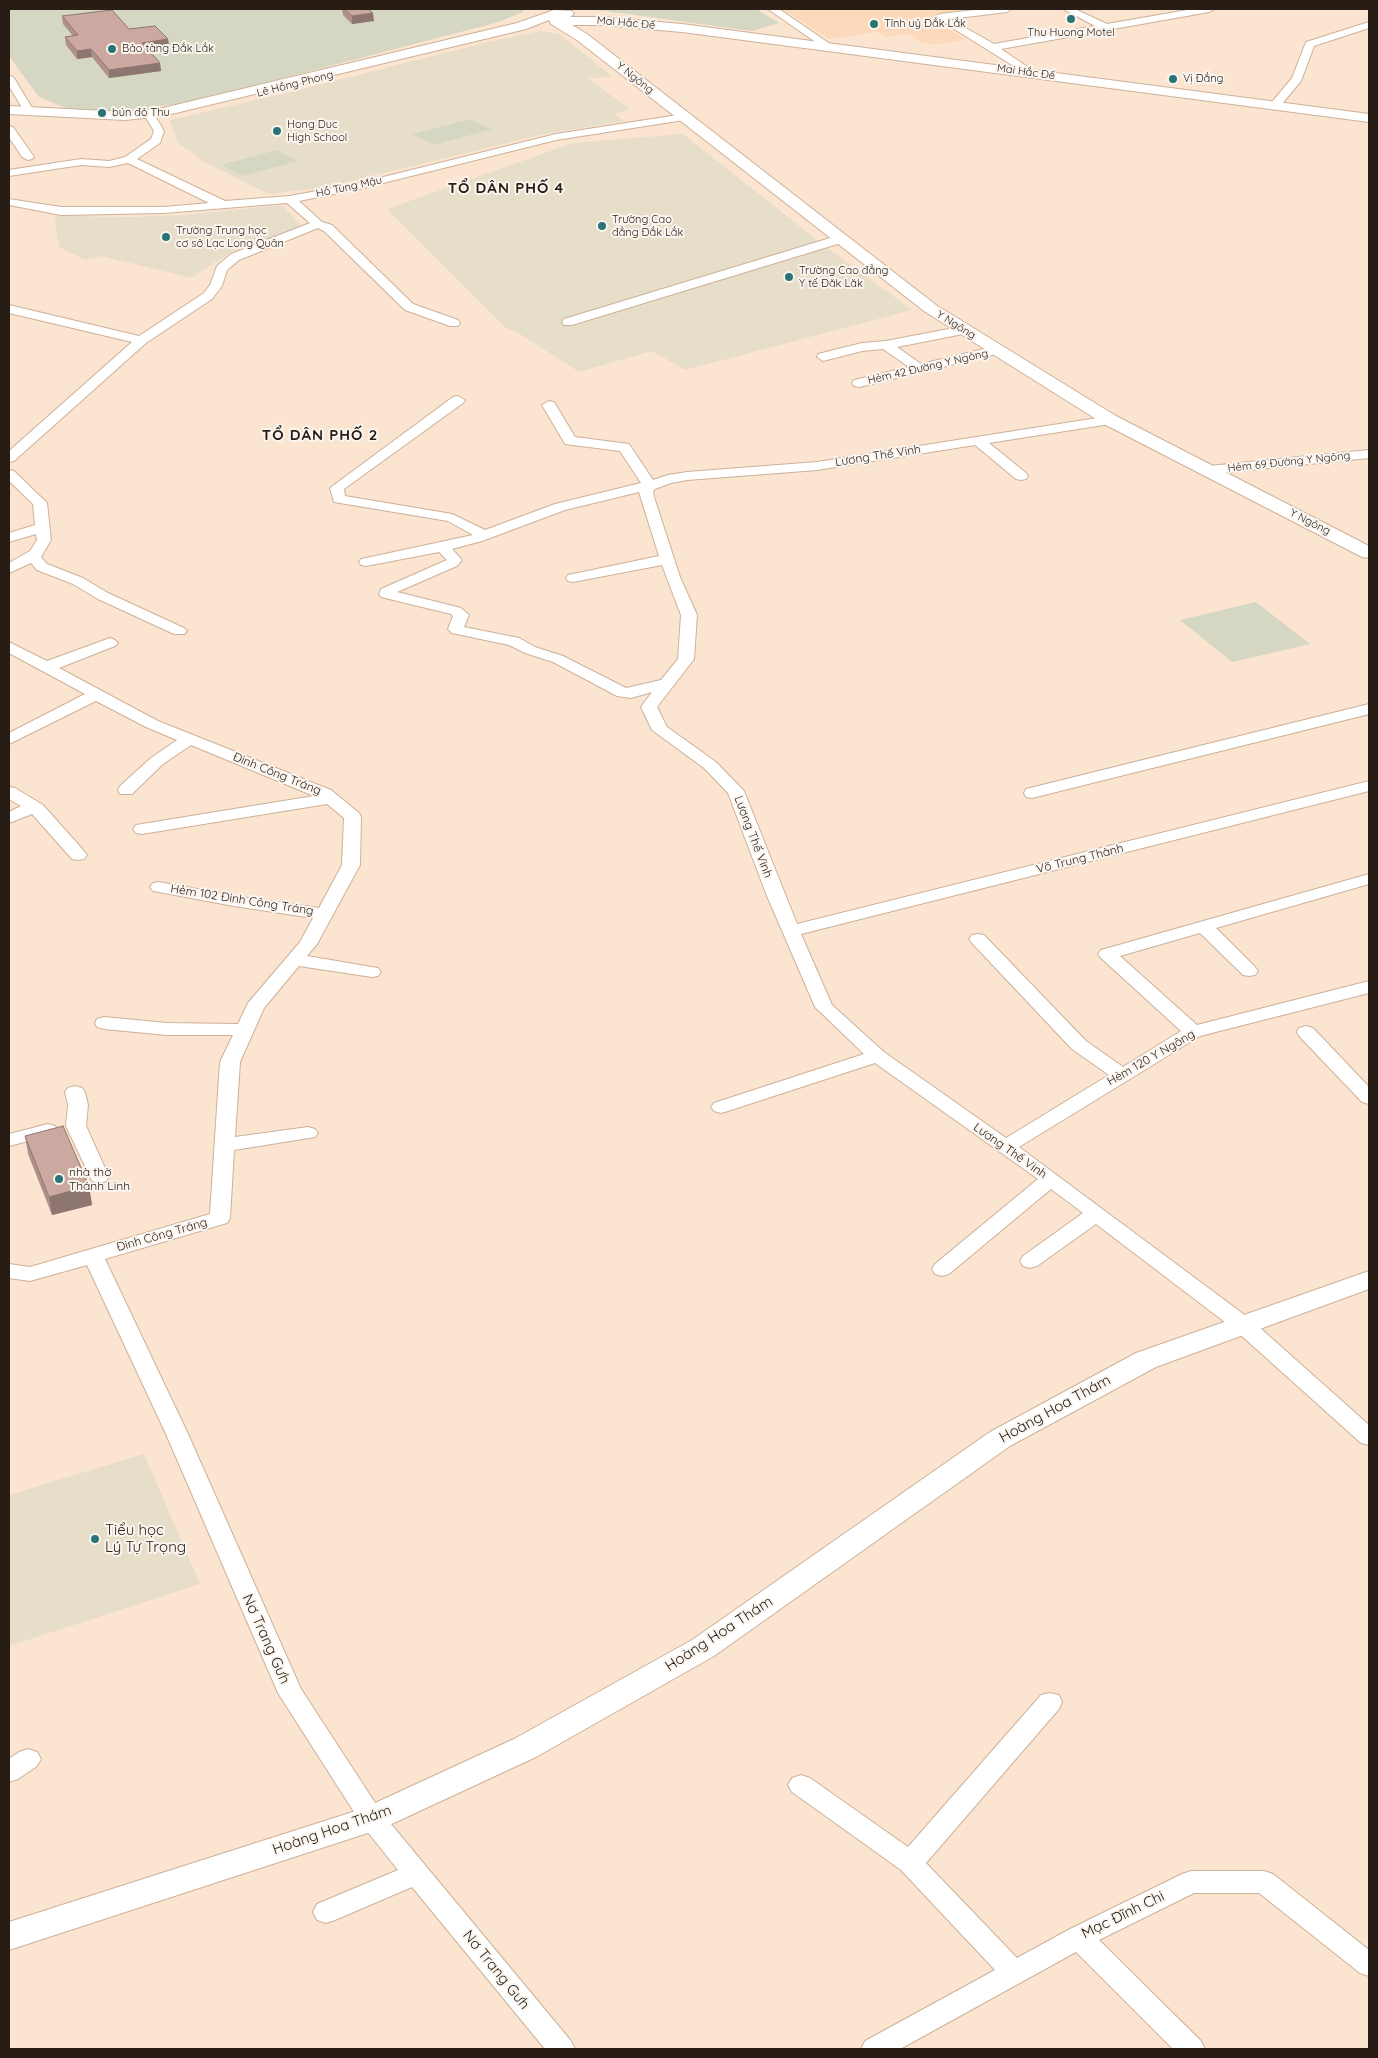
<!DOCTYPE html>
<html>
<head>
<meta charset="utf-8">
<style>
	body { margin:0 }
	#map { position:relative; width:1378px; height:2058px; overflow:hidden; background:#fbe4d0; font-family:Quicksand,sans-serif }
	canvas { display:block }
	.frame { position:absolute; inset:0; border:10px solid #271d14; pointer-events:none }
</style>
</head>
<body>
<div id="map">
<canvas width="1378" height="2058"></canvas>
<div class="frame"></div>
</div>
<script>
const g = document.querySelector('canvas').getContext('2d');
g.lineJoin = 'round';
function paint(path, color) { g.fillStyle = color; g.fill(path, 'evenodd'); }
const shape = rows => new Path2D(rows.map(r => 'M' + r).join(''));
function trace(path, color, width, dash) { g.strokeStyle = color; g.lineWidth = width; g.lineCap = dash ? 'butt' : 'round'; g.setLineDash(dash || []); g.stroke(path); }
function label(font, color, halo, rows, align = 'center') {
  g.font = font + ' Quicksand,sans-serif'; g.lineWidth = 4; g.setLineDash([]); g.textBaseline = 'middle'; g.strokeStyle = halo; g.fillStyle = color; for (const [text, x, y, turn = 0] of rows) {
    g.save(); g.translate(x, y); g.rotate((+turn || 0) * Math.PI / 180); g.textAlign = isNaN(turn) ? turn : align; if (halo) g.strokeText(text, 0, 0); g.fillText(text, 0, 0); g.restore();
  }
}
const built = shape([
	[783,9,994,9,930,17,966,40,937,44,922,43,909,34,887,37,878,32,829,39]
]);
const education = shape([
	[540,31,559,34,612,76,588,79,630,109,614,114,624,121,549,133,322,188,269,194,206,163,178,143,170,120,299,90,488,42],
	[683,134,822,244,912,310,685,370,652,351,579,372,520,334,506,328,387,209,573,143],
	[282,205,303,227,231,252,191,278,102,256,85,260,59,247,55,222,56,216,131,217,183,215],
	[144,1454,200,1584,9,1646,9,1495]
]);
const green = shape([
	[9,9,522,9,523,10,523,12,499,22,187,103,103,112,66,108,39,97,9,56],
	[591,9,756,9,779,23,752,31],
	[470,119,492,129,434,145,412,134],
	[277,150,298,161,242,176,221,165],
	[1256,602,1310,644,1232,662,1180,620]
]);
const minor = shape([
	[768,9,779,9,833,46,828,49,824,48,768,9],
	[984,9,1012,9,1007,12,950,19,994,44,1095,26,1063,9,1075,9,1107,24,1193,9,1214,9,1209,12,1001,49,1032,70,1033,72,1032,74,1028,75,935,17,940,14,984,9],
	[1369,22,1369,28,1314,46,1301,81,1280,106,1272,106,1271,104,1272,102,1292,78,1306,42,1369,22],
	[9,75,14,78,34,111,33,113,25,113,24,111,9,86,9,75],
	[150,113,154,114,164,131,160,143,137,159,225,201,290,196,359,183,556,134,684,114,689,117,684,120,556,140,359,189,299,201,322,222,332,225,413,304,458,320,460,323,458,326,450,326,405,310,324,231,318,228,239,260,227,270,222,286,212,299,146,343,14,461,9,462,9,451,132,342,9,313,9,305,139,336,204,293,210,285,217,266,231,254,310,223,287,203,164,213,61,215,9,205,9,199,61,207,164,207,209,203,128,163,109,167,81,165,9,176,9,170,81,159,109,161,125,157,151,139,154,131,145,116,150,113],
	[9,126,13,127,34,157,32,159,28,160,22,157,9,137,9,126],
	[840,235,844,236,846,239,844,242,572,325,564,325,562,322,564,319,840,235],
	[964,326,968,327,970,330,968,333,897,347,921,364,996,346,1002,350,1001,353,859,387,854,386,852,383,854,380,909,367,883,349,862,351,823,361,817,357,818,354,862,343,886,341,964,326],
	[458,396,465,400,463,403,344,489,345,496,452,514,485,530,555,504,641,483,620,451,565,444,542,405,549,401,554,402,575,437,629,444,653,480,668,475,687,472,817,462,1110,416,1115,417,1117,420,1110,424,989,443,1026,473,1028,476,1026,479,1021,480,1016,479,975,445,817,470,687,480,671,483,655,489,653,492,654,497,680,577,697,615,694,659,657,707,667,727,716,762,744,791,797,924,1369,781,1369,791,801,934,832,1005,884,1052,1006,1138,1109,1075,1072,1049,972,943,969,939,972,935,978,934,984,935,1086,1041,1123,1067,1181,1031,1101,958,1098,954,1101,950,1369,874,1369,884,1216,928,1255,967,1258,971,1255,975,1249,976,1243,975,1200,933,1120,956,1197,1025,1369,981,1369,993,1200,1036,1019,1147,1250,1319,1369,1425,1369,1445,1361,1443,1234,1329,1096,1224,1037,1266,1030,1268,1023,1266,1020,1261,1023,1256,1083,1213,1051,1189,949,1274,942,1276,935,1274,932,1269,935,1264,1038,1179,875,1063,728,1111,721,1113,714,1111,711,1107,714,1103,864,1054,815,1007,767,896,728,793,704,768,652,730,641,707,652,692,631,698,617,696,553,662,525,653,509,645,452,633,448,629,453,616,451,614,381,597,379,594,381,589,447,560,439,552,366,566,361,565,359,562,361,559,366,558,473,535,448,521,334,502,330,488,453,397,458,396],
	[639,492,659,556,573,574,568,575,566,578,568,581,573,582,662,565,681,615,678,659,661,680,626,688,563,656,535,647,519,638,464,627,469,615,461,608,397,592,457,566,462,560,452,549,482,541,565,510,639,492],
	[1369,450,1369,458,1209,474,1202,470,1209,466,1369,450],
	[9,470,14,471,47,503,51,540,41,557,47,564,83,578,108,593,184,628,187,631,184,634,174,634,98,599,73,584,37,570,31,563,9,573,9,563,30,551,37,540,36,534,9,542,9,533,35,525,33,504,9,481,9,470],
	[110,638,115,640,118,643,115,646,59,668,158,721,331,790,359,813,361,817,360,865,317,944,307,956,372,967,378,968,381,972,378,976,372,977,299,966,264,1008,240,1062,235,1137,308,1127,315,1129,318,1133,315,1137,234,1150,230,1218,227,1223,105,1259,188,1434,301,1689,381,1812,571,2041,575,2049,545,2049,412,1887,335,1920,326,1923,317,1920,313,1912,317,1904,398,1870,363,1826,278,1693,166,1434,87,1265,30,1281,9,1278,9,1264,30,1267,210,1214,220,1062,233,1035,167,1035,104,1029,97,1027,95,1023,97,1019,104,1017,167,1023,238,1024,248,1003,300,942,313,918,234,906,159,892,153,891,150,887,153,883,159,882,234,896,319,908,342,865,344,818,327,804,142,834,136,833,133,829,136,825,142,824,314,796,191,745,163,764,132,794,120,794,118,790,120,786,151,758,177,740,146,727,96,701,9,744,9,733,85,694,9,653,9,642,47,661,110,638],
	[1369,704,1369,714,1032,798,1026,797,1024,793,1026,789,1369,704],
	[9,787,15,788,43,805,84,851,87,855,84,859,78,860,72,859,32,814,9,823,9,812,21,806,9,799,9,787],
	[1306,1026,1313,1028,1369,1087,1369,1104,1362,1102,1299,1036,1297,1032,1299,1028,1306,1026],
	[75,1086,82,1088,85,1092,88,1105,86,1126,109,1177,106,1181,99,1183,92,1181,66,1126,68,1105,65,1092,68,1088,75,1086],
	[48,1124,55,1126,58,1130,55,1134,9,1146,9,1134,48,1124],
	[1050,1693,1059,1695,1062,1702,1059,1709,926,1863,1017,1958,1070,1929,1182,1874,1191,1871,1264,1871,1273,1874,1369,1950,1369,1976,1360,1973,1259,1893,1194,1893,1099,1940,1201,2041,1205,2049,1173,2049,1076,1952,900,2049,861,2049,865,2041,995,1970,901,1870,792,1792,788,1785,792,1778,801,1775,810,1778,908,1847,1041,1695,1050,1693],
	[28,1749,37,1752,41,1759,37,1766,18,1779,9,1782,9,1759,19,1752,28,1749]
]);
const tertiary = shape([
	[554,10,572,11,574,14,570,17,602,17,682,24,1369,114,1369,122,682,32,602,25,572,25,587,34,936,305,1116,416,1369,546,1369,558,1362,557,1104,424,924,311,577,40,551,24,549,20,526,29,163,116,125,120,9,114,9,106,125,112,163,108,517,23,554,10],
	[1369,1271,1369,1289,1156,1367,1010,1446,714,1656,536,1757,383,1828,9,1950,9,1922,362,1809,514,1739,692,1640,990,1432,1136,1353,1369,1271]
]);
const wall = shape([
	[342,9,368,9,374,21,352,24,343,15],
	[62,16,129,29,168,39,169,47,148,50,160,63,161,71,109,78,92,57,77,59,66,45,65,37,73,36,63,24],
	[25,1136,89,1186,92,1205,52,1215,28,1154]
]);
const shadedWall = shape([
	[373,13,374,21,352,24,352,16],
	[168,39,169,47,143,51,142,43],
	[91,49,92,57,77,59,77,51],
	[160,63,161,71,109,78,109,70],
	[89,1186,92,1205,52,1215,49,1197]
]);
const building = shape([
	[344,9,368,9,373,13,352,16,344,9],
	[112,10,129,29,155,26,168,39,142,43,160,63,109,70,91,49,77,51,65,37,78,35,62,16,112,10],
	[63,1126,89,1186,49,1197,25,1136,63,1126]
]);
const markers = [
	[1071,19,5,"#297475"],
	[874,24,5,"#297475"],
	[112,49,5,"#297475"],
	[1173,79,5,"#297475"],
	[102,113,5,"#297475"],
	[277,131,5,"#297475"],
	[602,226,5,"#297475"],
	[166,237,5,"#297475"],
	[789,277,5,"#297475"],
	[59,1179,5,"#297475"],
	[95,1539,5,"#297475"]
];
const farStreetnames = [
	["Mai Hắc Đế",626,23,5],
	["Mai Hắc Đế",1026,72,8],
	["Y Ngông",635,78,38],
	["Lê Hồng Phong",295,84,-14],
	["Hồ Tùng Mậu",349,187,-12],
	["Y Ngông",956,325,32],
	["Hẻm 42 Đường Y Ngông",928,367,-13],
	["Hẻm 69 Đường Y Ngông",1289,462,-6],
	["Y Ngông",1310,522,27]
];
const farPoinames = [
	["Tỉnh uỷ Đắk Lắk",884,24],
	["Thu Huong Motel",1071,33,"center"],
	["Bảo tàng Đắk Lắk",122,49],
	["Vị Đắng",1183,79],
	["bún đỏ Thu",112,113],
	["Hong Duc",287,125],
	["High School",287,138],
	["Trường Cao",612,220],
	["đẳng Đắk Lắk",612,233],
	["Trường Trung học",176,231],
	["cơ sở Lạc Long Quân",176,244],
	["Trường Cao đẳng",799,271],
	["Y tế Đăk Lăk",799,284]
];
const streetNames = [
	["Lương Thế Vinh",878,456,-9],
	["Đinh Công Tráng",277,774,22],
	["Lương Thế Vinh",753,837,69],
	["Võ Trung Thành",1080,859,-14],
	["Hẻm 102 Đinh Công Tráng",242,900,9],
	["Hẻm 120 Y Ngông",1151,1058,-30],
	["Lương Thế Vinh",1010,1151,35],
	["Đinh Công Tráng",162,1235,-16]
];
const poiNames = [
	["nhà thờ",69,1172],
	["Thánh Linh",69,1186]
];
const farDistrictnames = [
	["TỔ DÂN PHỐ 4",506,188],
	["TỔ DÂN PHỐ 2",320,435]
];
const nearStreetnames = [
	["Hoàng Hoa Thám",1055,1409,-29],
	["Hoàng Hoa Thám",719,1634,-33],
	["Nơ Trang Gưh",266,1639,66],
	["Hoàng Hoa Thám",332,1830,-19],
	["Mạc Đĩnh Chi",1123,1915,-26],
	["Nơ Trang Gưh",496,1970,51]
];
const nearPoinames = [
	["Tiểu học",105,1530],
	["Lý Tự Trọng",105,1547]
];
paint(built, '#fcd9bb');
paint(education, '#e7dec9');
paint(green, '#d5d7c3');
trace(minor, '#cdb199', 2);
trace(tertiary, '#cdb199', 2);
paint(minor, '#fff');
paint(tertiary, '#fff');
paint(wall, '#af908a');
paint(shadedWall, '#8e7670');
paint(building, '#cba8a0');
trace(building, '#8e7670', 1);
for (const [x, y, r, color] of markers) { const dot = new Path2D(); dot.arc(x, y, r, 0, 2 * Math.PI); g.fillStyle = color; g.fill(dot); trace(dot, '#fbf5f0', 2); }
label('11px', '#271d14', '#fbf5f0', farStreetnames);
label('11px', '#271d14', '#fbf5f0', farPoinames, 'left');
label('12px', '#271d14', '#fbf5f0', streetNames);
label('12px', '#271d14', '#fbf5f0', poiNames, 'left');
g.letterSpacing = '1px';
label('bold 15px', '#271d14', '#fbf5f0', farDistrictnames);
g.letterSpacing = '0px';
label('15px', '#271d14', '#fbf5f0', nearStreetnames);
label('15px', '#271d14', '#fbf5f0', nearPoinames, 'left');
</script>
</body>
</html>
